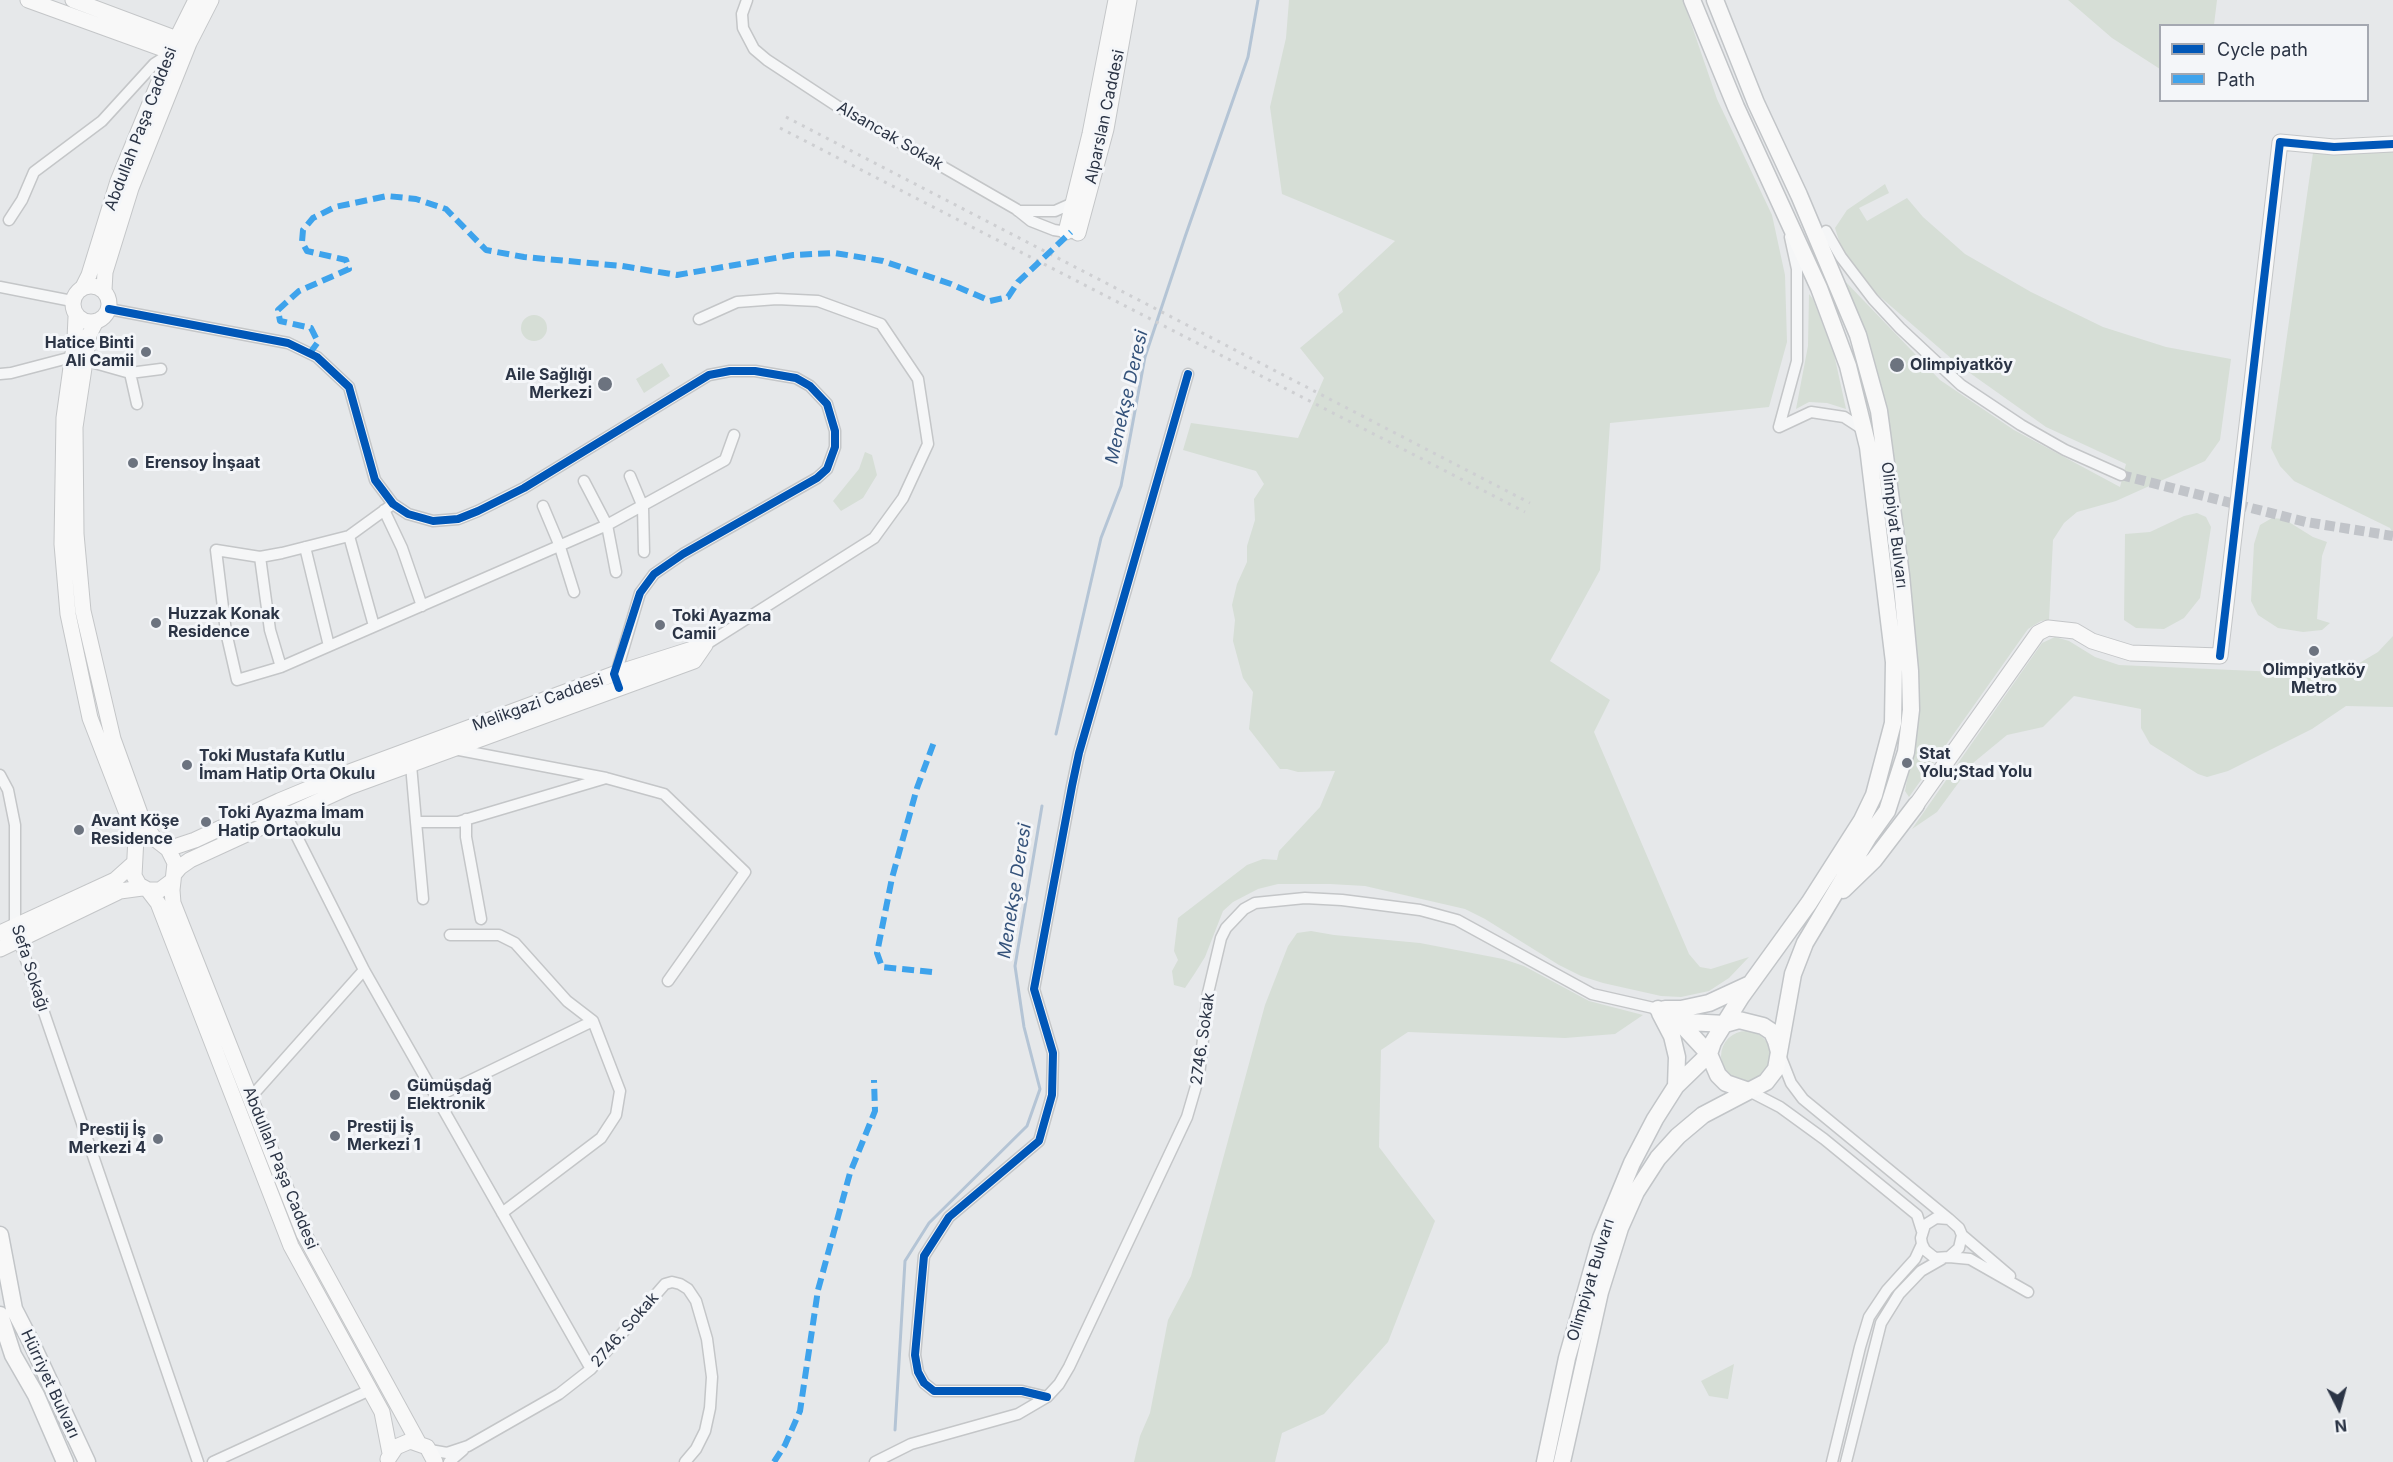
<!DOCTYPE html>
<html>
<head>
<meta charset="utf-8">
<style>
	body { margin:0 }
	#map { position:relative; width:2393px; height:1462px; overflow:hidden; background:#e6e8ea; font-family:Inter,sans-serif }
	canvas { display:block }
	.legend { position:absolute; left:2159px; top:24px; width:210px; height:78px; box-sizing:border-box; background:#f4f6f9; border:2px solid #a4a8b1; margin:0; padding:8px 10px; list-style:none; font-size:18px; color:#2b3445 }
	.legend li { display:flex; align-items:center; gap:12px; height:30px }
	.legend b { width:30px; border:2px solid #a4a8b1 }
	.north { position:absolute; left:2309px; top:1378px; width:60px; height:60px; -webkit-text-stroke:4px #f4f6f9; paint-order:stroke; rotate:174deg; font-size:16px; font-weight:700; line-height:24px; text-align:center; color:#2b3445 }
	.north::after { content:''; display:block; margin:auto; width:21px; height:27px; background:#2b3445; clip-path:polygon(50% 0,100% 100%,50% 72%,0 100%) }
</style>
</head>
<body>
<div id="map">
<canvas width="2393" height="1462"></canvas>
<ul class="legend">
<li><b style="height:8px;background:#0057b8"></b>Cycle path</li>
<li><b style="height:8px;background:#3ea3ec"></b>Path</li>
</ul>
<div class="north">N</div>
</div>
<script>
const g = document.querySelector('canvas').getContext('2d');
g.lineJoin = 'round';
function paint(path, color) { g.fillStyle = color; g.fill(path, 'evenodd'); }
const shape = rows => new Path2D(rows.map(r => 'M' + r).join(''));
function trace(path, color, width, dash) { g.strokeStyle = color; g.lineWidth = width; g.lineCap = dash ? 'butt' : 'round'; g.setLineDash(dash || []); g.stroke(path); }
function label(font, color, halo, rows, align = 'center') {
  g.font = font + ' Inter,sans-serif'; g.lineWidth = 6; g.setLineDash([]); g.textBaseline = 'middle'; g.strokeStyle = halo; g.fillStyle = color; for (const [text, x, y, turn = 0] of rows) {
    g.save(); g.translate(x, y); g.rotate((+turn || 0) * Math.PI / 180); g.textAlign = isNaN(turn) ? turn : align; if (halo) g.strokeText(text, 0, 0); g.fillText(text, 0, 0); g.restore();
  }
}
const green = shape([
	[1289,0,1683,0,1717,99,1772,215,1785,275,1787,342,1769,407,1610,423,1600,570,1550,661,1610,700,1594,732,1689,954,1700,967,1711,969,1749,957,1729,978,1709,991,1681,997,1661,996,1603,983,1581,976,1559,965,1485,919,1465,909,1365,886,1330,884,1278,884,1258,889,1233,902,1223,911,1205,957,1195,973,1185,988,1174,985,1172,971,1178,960,1174,951,1178,918,1247,865,1263,859,1277,860,1279,851,1320,807,1335,771,1298,772,1287,769,1280,769,1249,729,1253,692,1243,678,1233,641,1235,620,1232,605,1237,584,1247,562,1247,546,1255,520,1254,499,1264,484,1256,471,1183,450,1191,423,1298,438,1324,378,1300,348,1343,312,1338,294,1395,241,1282,194,1270,107,1286,38],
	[2068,0,2217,0,2214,25,2160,26,2160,69,2112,38],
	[2393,149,2393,533,2390,528,2294,481,2280,466,2271,448,2313,153],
	[1885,184,1889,193,1859,208,1867,221,1907,198,1923,217,1965,254,2031,292,2103,327,2166,347,2231,359,2220,440,2205,461,2116,501,2077,512,2064,523,2053,540,2049,620,2041,621,2028,629,1909,797,1905,791,1919,714,1919,678,1908,561,1889,433,1841,277,1940,380,2014,430,2120,487,2126,464,2046,427,1960,366,1870,288,1841,247,1835,228,1847,210],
	[1809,294,1813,299,1834,354,1846,409,1827,403,1809,402,1796,409,1808,346],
	'521 328a13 13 0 1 1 26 0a13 13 0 1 1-26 0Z',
	[662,363,670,376,644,393,636,379],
	[865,452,872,455,877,475,863,498,841,511,833,501,859,469],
	[2197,513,2206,517,2211,527,2200,598,2184,618,2164,629,2136,628,2124,620,2125,534,2150,532,2184,516],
	[2272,518,2284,519,2313,537,2327,542,2322,556,2317,619,2330,623,2322,630,2303,632,2278,628,2258,615,2251,601,2254,544,2260,525],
	[2393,636,2393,707,2346,706,2312,729,2228,771,2207,777,2198,774,2150,744,2141,728,2141,709,2074,696,2043,727,2007,735,1973,763,1937,812,1912,829,2042,643,2055,637,2069,641,2095,657,2119,665,2301,673,2330,672,2356,665,2378,652],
	[1311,931,1334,935,1420,943,1503,959,1524,966,1589,1001,1643,1015,1615,1034,1565,1038,1408,1032,1381,1050,1379,1147,1435,1221,1388,1342,1324,1414,1282,1433,1275,1462,1134,1462,1140,1436,1150,1413,1168,1320,1191,1276,1265,1005,1288,946,1297,933],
	'1721 1056a25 25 0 1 1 50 0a25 25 0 1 1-50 0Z',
	[1734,1364,1728,1399,1709,1396,1701,1381]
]);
const stream = shape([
	[1056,734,1101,538,1121,486,1145,357,1185,237,1248,57,1258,0],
	[895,1430,905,1261,929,1223,1027,1126,1040,1089,1024,1027,1015,966,1042,806]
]);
const streetTunnel = shape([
	[2121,475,2306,522,2393,536]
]);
const street = shape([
	[747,0,742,14,743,28,754,49,767,60,837,106,1016,209,1031,221,1054,230,1073,233],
	[1018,211,1055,211,1073,203],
	[9,220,22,200,34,172,102,121,154,64,171,53],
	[1826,231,1841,257,1873,299,1900,328,1961,385,2021,425,2065,450,2121,475],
	[0,287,72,301],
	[109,309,288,343,317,357,349,387,375,480,393,504,408,514,433,521,458,519,478,511,524,488,709,375,730,371,755,371,796,378,810,386,827,404,835,431,835,447,827,469,817,478,683,554,654,574,640,593,615,677],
	[699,319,737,302,777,299,818,301,881,324,918,379,928,444,903,498,874,538,705,645],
	[84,360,130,373,161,369],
	[130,373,137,404],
	[0,374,11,373,72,357],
	[1779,427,1797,361,1797,269,1790,237],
	[1779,427,1811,412,1844,417,1864,430],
	[630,476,643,507,644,552],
	[584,481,607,525,616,572],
	[393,504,349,536,282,553,260,557,216,550,226,632,237,680,281,667,607,525,725,460,734,435],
	[543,506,559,544,574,592],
	[384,510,402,548,422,606],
	[349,536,374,626],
	[305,547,329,646],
	[260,557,270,630,281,667],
	[454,749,606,778,664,794,745,872,668,981],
	[411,765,416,822,458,822,606,778],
	[0,775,8,790,15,825,15,928,198,1462],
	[286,815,364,970,591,1369],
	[466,819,466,837,481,919],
	[416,822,423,899],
	[450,935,499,935,515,943,567,1001,593,1021,620,1091,616,1115,601,1138,502,1213],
	[1780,1055,1791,1083,1803,1099,1949,1219],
	[1749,1091,1780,1107,1824,1139,1917,1215,1922,1231],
	[251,1097,364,970],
	[436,1097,593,1021],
	[1962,1235,2010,1276],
	[1949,1257,1970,1259,2028,1292],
	[1047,1397,1022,1391,934,1391,924,1383,918,1372,915,1355,924,1256,949,1217,1039,1141,1052,1095,1053,1053,1034,989,1072,786,1079,753,1188,374],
	[430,1450,447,1453,468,1446,559,1394,591,1369,665,1284,672,1282,680,1284,688,1289,696,1301,707,1339,712,1377,710,1408,705,1431,696,1449,685,1462],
	[213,1462,370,1390],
	[449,1462,463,1450],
	[875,1462,911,1444,1018,1414,1047,1397,1059,1384,1069,1367,1187,1117,1199,1076,1208,993,1221,938,1226,928,1244,909,1255,903,1305,898,1342,900,1420,910,1457,920,1592,994,1658,1009],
	[1832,1462,1860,1347,1869,1317,1887,1290,1915,1259,1922,1244,1921,1238,1925,1225,1936,1218,1949,1219,1959,1228,1962,1235,1959,1248,1949,1257,1935,1258,1925,1250,1922,1244],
	[1846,1462,1881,1323,1899,1294,1921,1271,1942,1259]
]);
const secondary = shape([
	[28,0,180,55],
	[73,0,185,42],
	[1066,232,1090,134,1116,0],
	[1078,233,1106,129,1129,0],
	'73 304a18 18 0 1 1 36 0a18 18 0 1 1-36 0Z',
	[83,287,89,275,118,181,177,38,196,0],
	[104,290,105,272,131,188,189,43,211,0],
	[76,317,75,339,64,418,62,544,68,614,90,718,136,837,134,876,139,885,148,890,160,890,172,881],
	[96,321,89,335,75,427,76,534,83,611,113,739,143,822,154,838,168,849,175,863,172,890,173,903,304,1234,418,1442],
	[1916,805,2038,633,2048,628,2075,631,2092,641,2131,653,2220,656,2280,142,2334,147,2393,144],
	[168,849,195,840,279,801,344,774,614,674,705,645],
	[175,873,180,867,190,860,349,787,694,661,705,645],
	[148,890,158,903,291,1246,382,1412,390,1453],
	[0,933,115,880,134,863],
	[0,949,120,891,142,888],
	[388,1459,396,1447,410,1441,427,1447,435,1462]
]);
const primary = shape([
	[1692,0,1736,107,1819,288,1848,366,1868,447,1894,662,1893,723,1874,795,1862,820,1809,903,1741,997,1713,1042,1709,1054],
	[1715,0,1756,103,1799,195,1858,335,1879,411,1901,575,1910,671,1911,710,1906,752,1887,811,1869,836,1805,943,1793,974,1779,1052],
	[1843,890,1874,860,1916,805],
	[1665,1009,1681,1009,1709,1003,1748,985],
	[1660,1013,1672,1036,1677,1057,1676,1086],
	[1674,1020,1684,1027,1709,1054,1718,1075,1726,1083,1749,1091],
	[0,1235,14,1309,31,1342,87,1462],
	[0,1315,13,1355,36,1395,65,1462],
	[1545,1462,1567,1358,1601,1238,1632,1163,1655,1119,1676,1086,1709,1054],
	[1562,1462,1600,1292,1620,1228,1636,1192,1658,1158,1678,1136,1703,1115,1766,1082,1776,1069,1779,1052,1776,1041,1772,1032,1763,1026,1739,1020,1725,1024,1688,1022,1658,1009]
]);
const rail = shape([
	[786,117,1530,503],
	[780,128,1525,512]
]);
const quiet = shape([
	[310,353,318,342,311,328,280,321,278,310,299,291,349,269,346,260,307,251,302,242,303,230,313,218,335,207,387,196,416,199,446,209,486,250,524,257,622,266,677,275,793,255,835,253,883,261,951,284,990,301,1008,297,1018,282,1071,232],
	[932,972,882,967,877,953,892,878,917,788,934,742],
	[774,1462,785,1445,800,1411,818,1290,850,1173,875,1111,874,1080]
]);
const cycleway = shape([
	[109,309,288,343,317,357,349,387,375,480,393,504,408,514,433,521,458,519,478,511,524,488,709,375,730,371,755,371,796,378,810,386,827,404,835,431,835,447,827,469,817,478,683,554,654,574,640,593,614,674,619,688],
	[2220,656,2280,142,2334,147,2393,144],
	[1047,1397,1022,1391,934,1391,924,1383,918,1372,915,1355,924,1256,949,1217,1039,1141,1052,1095,1053,1053,1034,989,1072,786,1079,753,1188,374]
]);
const markers = [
	[146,352,6,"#6c737f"],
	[1897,365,8,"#6c737f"],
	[605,384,8,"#6c737f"],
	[133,463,6,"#6c737f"],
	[156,623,6,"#6c737f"],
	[660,625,6,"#6c737f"],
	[2314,651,6,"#6c737f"],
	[1907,763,6,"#6c737f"],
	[187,765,6,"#6c737f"],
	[206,822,6,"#6c737f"],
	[79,830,6,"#6c737f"],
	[395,1095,6,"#6c737f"],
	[335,1136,6,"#6c737f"],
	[158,1139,6,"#6c737f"]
];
const streetNames = [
	["Alparslan Caddesi",1105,117,-78],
	["Abdullah Paşa Caddesi",141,129,-69],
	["Alsancak Sokak",890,136,30],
	["Olimpiyat Bulvarı",1894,525,83],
	["Melikgazi Caddesi",538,703,-20],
	["Sefa Sokağı",30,968,72],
	["2746. Sokak",1203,1039,-82],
	["Abdullah Paşa Caddesi",280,1168,68],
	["Olimpiyat Bulvarı",1591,1280,-73],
	["2746. Sokak",625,1330,-49],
	["Hürriyet Bulvarı",50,1384,65]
];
const poiNames = [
	["Hatice Binti",134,343,"right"],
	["Ali Camii",134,361,"right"],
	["Olimpiyatköy",1910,365],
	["Aile Sağlığı",592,375,"right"],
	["Merkezi",592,393,"right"],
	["Erensoy İnşaat",145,463],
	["Huzzak Konak",168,614],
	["Residence",168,632],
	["Toki Ayazma",672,616],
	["Camii",672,634],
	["Olimpiyatköy",2314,670,"center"],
	["Metro",2314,688,"center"],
	["Stat",1919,754],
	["Yolu;Stad Yolu",1919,772],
	["Toki Mustafa Kutlu",199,756],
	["İmam Hatip Orta Okulu",199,774],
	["Toki Ayazma İmam",218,813],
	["Hatip Ortaokulu",218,831],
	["Avant Köşe",91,821],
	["Residence",91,839],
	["Gümüşdağ",407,1086],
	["Elektronik",407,1104],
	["Prestij İş",347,1127],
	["Merkezi 1",347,1145],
	["Prestij İş",146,1130,"right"],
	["Merkezi 4",146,1148,"right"]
];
const waterNames = [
	["Menekşe Deresi",1127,397,-77],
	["Menekşe Deresi",1015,891,-81]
];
paint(green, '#d6ded6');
trace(stream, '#b4c4d5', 3);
trace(streetTunnel, '#c1c4c9', 10, [10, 5]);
trace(street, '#c4c6c8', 13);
trace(secondary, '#c4c6c8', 17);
trace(primary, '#c2c5c8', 19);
trace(street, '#f5f6f7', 10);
trace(secondary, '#f8f8f8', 15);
trace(primary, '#f8f8f8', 16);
trace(rail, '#cecfd2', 3, [3, 6]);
trace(quiet, '#3ea3ec', 6, [12, 6]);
trace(cycleway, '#0057b8', 8);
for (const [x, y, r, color] of markers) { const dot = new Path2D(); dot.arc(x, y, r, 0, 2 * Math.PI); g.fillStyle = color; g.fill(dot); trace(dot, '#f4f6f9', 2); }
label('16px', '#2b3445', '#f4f6f9', streetNames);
label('bold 16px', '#2b3445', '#f4f6f9', poiNames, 'left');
label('italic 18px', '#34527a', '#f4f6f9', waterNames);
</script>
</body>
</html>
